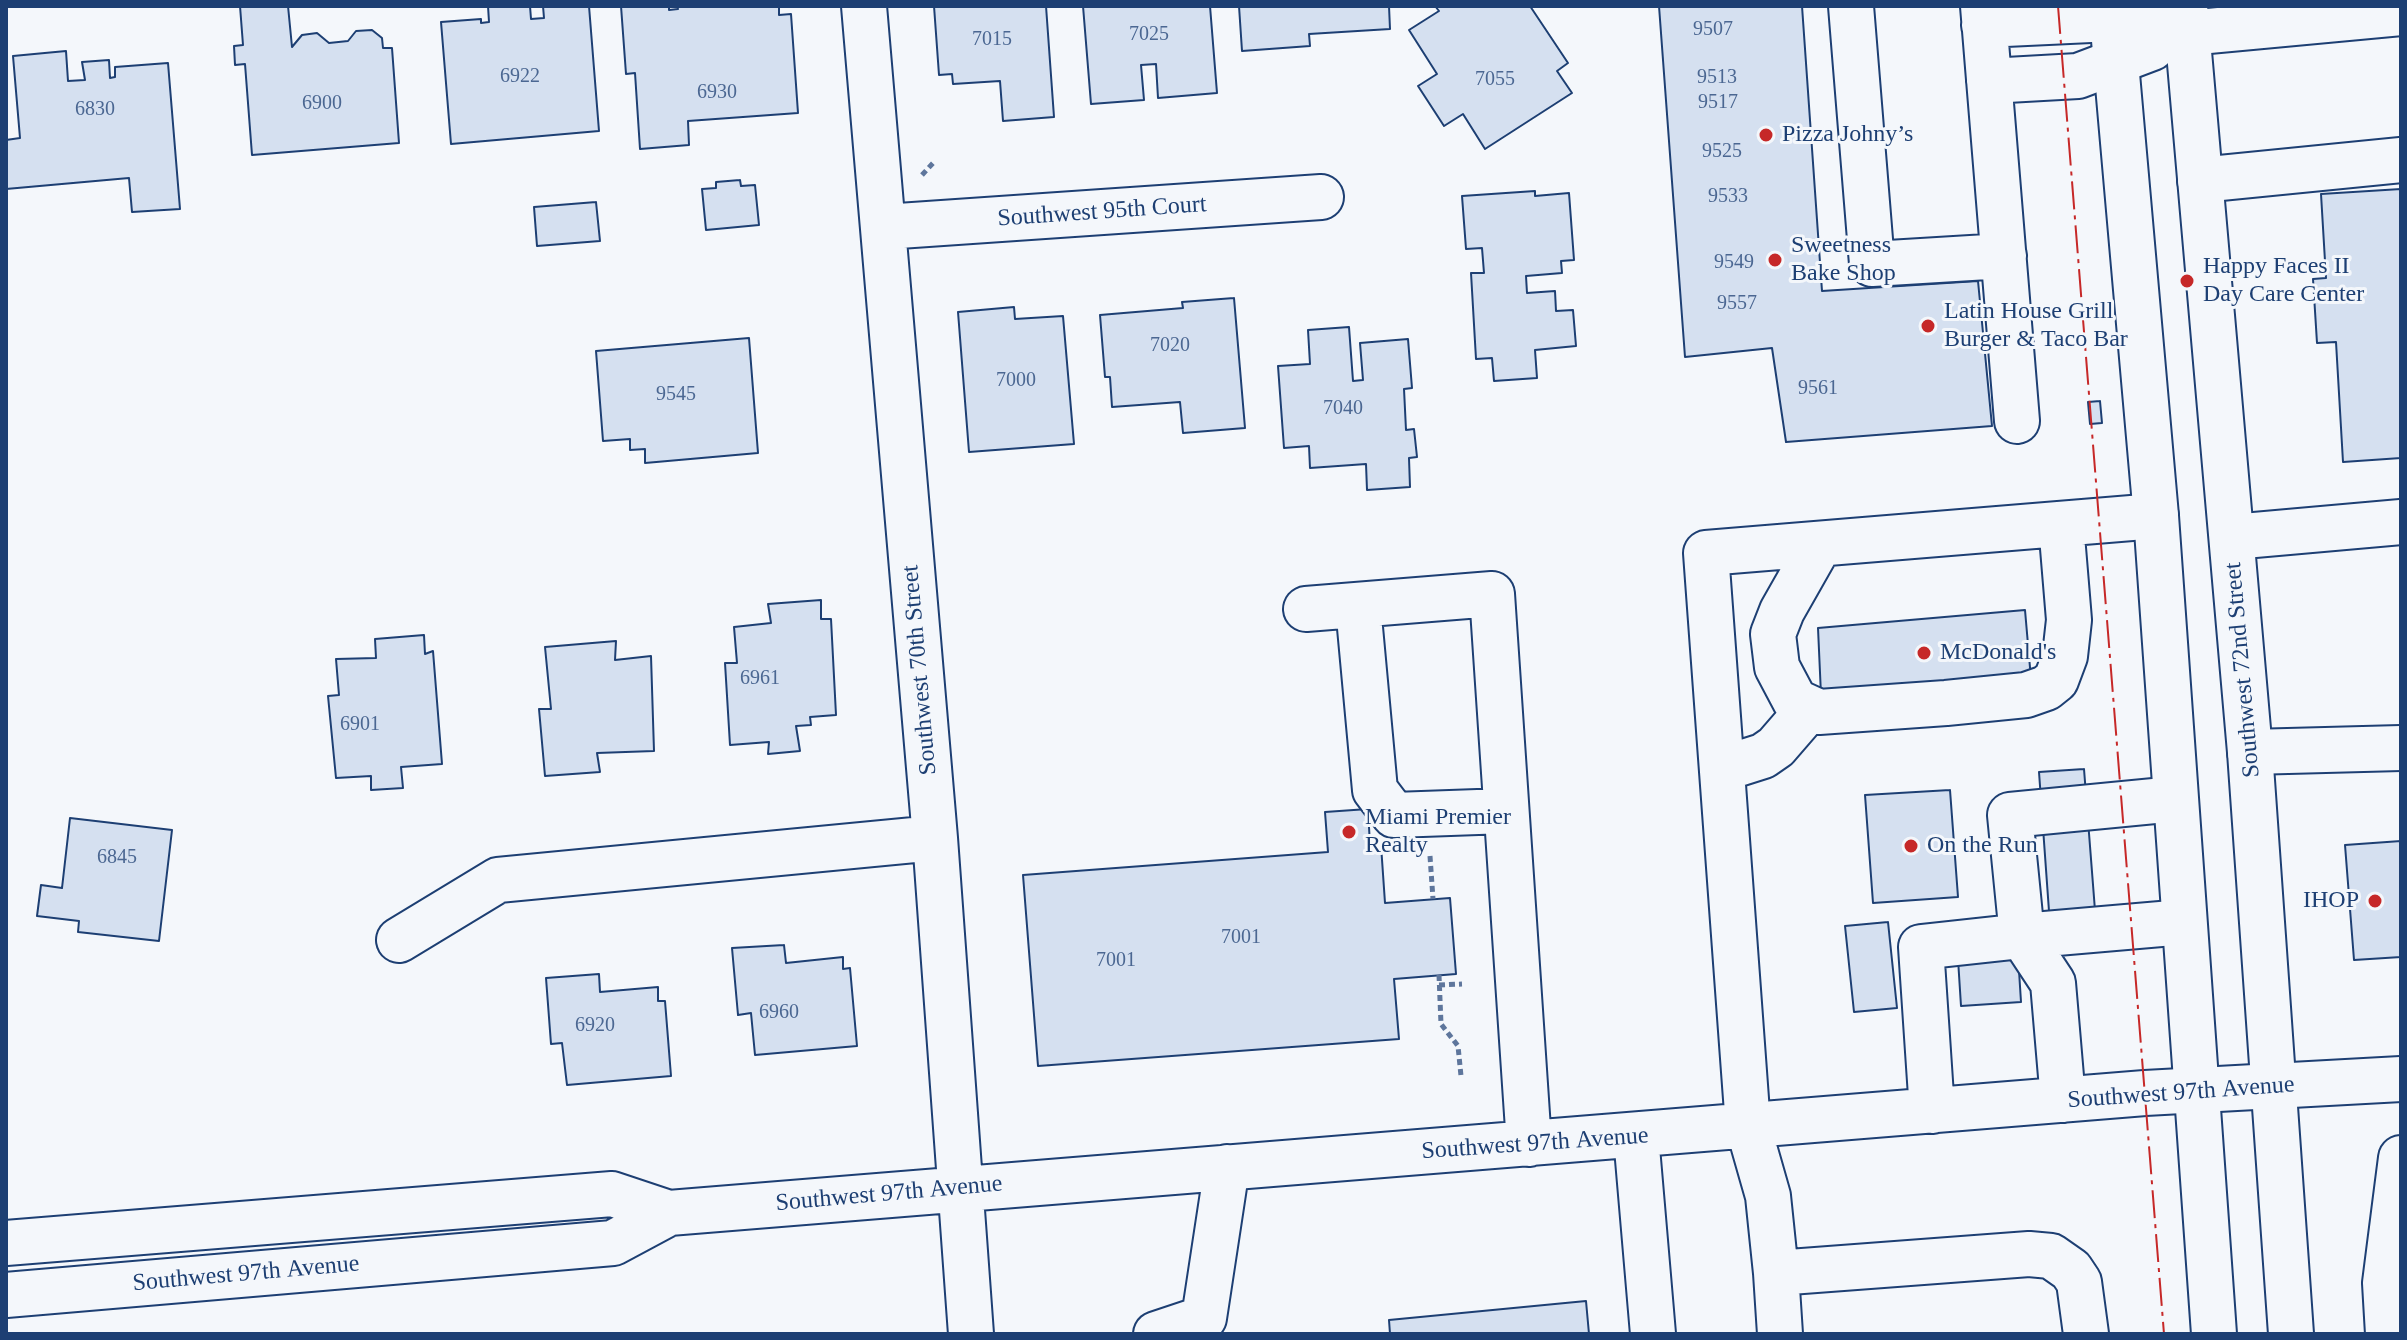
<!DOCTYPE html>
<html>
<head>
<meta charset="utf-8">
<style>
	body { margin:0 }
	#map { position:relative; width:2407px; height:1340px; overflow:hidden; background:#f4f7fb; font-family:"Times New Roman",serif }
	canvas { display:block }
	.frame { position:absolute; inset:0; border:8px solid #1d3f73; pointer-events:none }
</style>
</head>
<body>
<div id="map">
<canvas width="2407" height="1340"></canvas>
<div class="frame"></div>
</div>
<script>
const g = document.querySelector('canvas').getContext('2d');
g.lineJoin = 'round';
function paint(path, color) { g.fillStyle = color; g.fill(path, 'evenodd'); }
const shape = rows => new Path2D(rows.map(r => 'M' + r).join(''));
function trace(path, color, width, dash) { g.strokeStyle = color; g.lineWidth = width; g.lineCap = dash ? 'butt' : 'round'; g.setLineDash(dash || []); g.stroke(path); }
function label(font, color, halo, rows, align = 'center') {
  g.font = font + ' "Times New Roman",serif'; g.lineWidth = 6; g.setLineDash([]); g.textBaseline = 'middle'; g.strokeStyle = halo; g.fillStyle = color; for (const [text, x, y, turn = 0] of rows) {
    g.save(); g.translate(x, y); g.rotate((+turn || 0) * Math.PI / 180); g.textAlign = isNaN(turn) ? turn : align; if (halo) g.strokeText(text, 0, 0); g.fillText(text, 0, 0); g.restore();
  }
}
const building = shape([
	[240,6,288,6,292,47,302,35,317,33,329,43,348,41,356,31,372,30,382,38,383,48,392,48,399,143,252,155,245,64,235,65,234,46,243,45,240,6],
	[488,6,530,6,531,19,544,18,543,6,589,6,599,131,451,144,441,22,481,19,481,23,489,22,488,6],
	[621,6,669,6,669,10,678,9,677,6,779,6,779,15,791,14,798,113,688,121,689,145,640,149,635,73,626,74,621,6],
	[934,6,1046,6,1054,117,1003,121,1000,81,953,84,952,74,939,75,934,6],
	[1083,6,1210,6,1217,93,1158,98,1156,64,1141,65,1144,100,1091,104,1083,6],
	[1239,6,1389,6,1390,29,1309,34,1310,46,1242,51,1239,6],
	[1435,6,1530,6,1568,63,1557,71,1572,93,1485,149,1463,114,1444,126,1418,86,1437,74,1409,30,1439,11,1435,6],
	[1659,6,1802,6,1822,291,1978,281,1992,426,1786,442,1772,348,1685,357,1659,6],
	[66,51,68,81,85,80,82,62,109,60,110,78,115,77,115,67,168,63,180,209,132,212,129,178,6,189,6,140,20,138,13,56,66,51],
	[740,180,741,186,755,185,759,225,706,230,702,189,716,188,716,182,740,180],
	[2401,189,2401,458,2343,462,2336,342,2317,343,2313,279,2326,278,2321,194,2401,189],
	[1535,191,1535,196,1569,193,1574,260,1561,261,1562,273,1526,276,1527,293,1555,291,1556,311,1573,310,1576,346,1535,350,1537,378,1494,381,1492,358,1476,359,1471,273,1484,273,1482,248,1466,249,1462,196,1535,191],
	[596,202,600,241,537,246,534,207,596,202],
	[1234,298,1245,428,1183,433,1180,402,1112,407,1110,377,1105,377,1100,315,1183,308,1182,302,1234,298],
	[1014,307,1015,319,1063,316,1074,444,969,452,958,312,1014,307],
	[1349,327,1353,381,1363,380,1360,343,1408,339,1412,388,1404,389,1406,430,1414,429,1417,457,1409,458,1410,487,1367,490,1366,464,1310,468,1309,446,1284,448,1278,366,1310,364,1308,330,1349,327],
	[749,338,758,453,645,463,645,449,630,450,630,439,603,441,596,351,749,338],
	[2100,401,2102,423,2090,424,2088,402,2100,401],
	[821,600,821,619,831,619,836,715,810,717,811,725,796,726,800,751,768,754,769,742,730,745,725,663,737,663,734,627,771,623,768,604,821,600],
	[2025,610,2031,679,1821,695,1818,628,2025,610],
	[424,635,425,654,433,651,442,764,401,767,403,788,371,790,371,776,336,778,328,696,339,695,336,659,376,658,375,639,424,635],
	[616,641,615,660,651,656,654,751,597,753,600,772,545,776,539,709,551,709,545,647,616,641],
	[2084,769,2098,949,2052,953,2039,772,2084,769],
	[1950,790,1958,897,1873,903,1865,795,1950,790],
	[1368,809,1370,845,1381,845,1385,903,1450,898,1456,974,1394,979,1399,1039,1038,1066,1023,875,1328,852,1325,812,1368,809],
	[70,818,172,830,159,941,78,932,79,921,37,916,41,885,62,888,70,818],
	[2401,841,2401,957,2354,960,2345,845,2401,841],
	[1888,922,1897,1008,1854,1012,1845,926,1888,922],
	[784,945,786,963,843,957,843,969,850,968,857,1046,755,1055,751,1013,738,1015,732,948,784,945],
	[2018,955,2021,1002,1961,1006,1958,959,2018,955],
	[599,974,600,992,658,987,658,1001,665,1001,671,1076,567,1085,562,1043,551,1044,546,978,599,974],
	[1586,1301,1589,1334,1390,1334,1389,1320,1586,1301]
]);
const path = shape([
	[922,175,934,162],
	[1430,856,1433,899],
	[1439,975,1441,1024,1458,1046,1461,1076],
	[1439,985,1462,984]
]);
const minor = shape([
	[864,6,935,838,971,1334],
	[1851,6,1872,264,2004,256],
	[1983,6,2017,421],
	[1984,25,2112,19,2187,33,2401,13],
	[1989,81,2078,76,2152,48],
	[2200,180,2401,160],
	[884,227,1321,197],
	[2232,537,2401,522],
	[1820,544,1782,611,1773,634,1777,667,1795,701,1819,712,1946,703,2026,695,2046,688,2056,680,2065,656,2069,620,2061,524],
	[1358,606,1375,790,1394,815,1506,811],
	[1306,609,1492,594,1529,1144],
	[2250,752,2401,748],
	[1722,769,1763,756,1776,747,1808,710],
	[2175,799,2010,815,2022,936,2184,922],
	[399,940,498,880,935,838],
	[1932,1111,1921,947,2022,936,2053,983,2063,1100],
	[1636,1136,1653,1334],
	[6,1243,612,1194,669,1213,2145,1093,2401,1079],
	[1776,1273,1780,1334],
	[6,1295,613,1243,669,1213],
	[1156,1334,1204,1318,1227,1167],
	[2086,1334,2079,1282,2071,1270,2051,1256,2029,1254,1776,1273,1768,1196,1748,1126,1706,553,2156,516],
	[2388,1334,2385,1283,2401,1158]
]);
const major = shape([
	[2111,6,2156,516,2214,1334],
	[2185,6,2250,752,2291,1334]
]);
const power = shape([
	[2058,6,2164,1334]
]);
const markers = [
	[1766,135,8,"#c62828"],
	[1775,260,8,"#c62828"],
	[2187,281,8,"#c62828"],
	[1928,326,8,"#c62828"],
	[1924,653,8,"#c62828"],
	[1349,832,8,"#c62828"],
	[1911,846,8,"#c62828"],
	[2375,901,8,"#c62828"]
];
const numberNames = [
	["9507",1713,30],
	["7025",1149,35],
	["7015",992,40],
	["6922",520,77],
	["9513",1717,78],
	["7055",1495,80],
	["6930",717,93],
	["9517",1718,103],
	["6900",322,104],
	["6830",95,110],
	["9525",1722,152],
	["9533",1728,197],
	["9549",1734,263],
	["9557",1737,304],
	["7020",1170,346],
	["7000",1016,381],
	["9561",1818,389],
	["9545",676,395],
	["7040",1343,409],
	["6961",760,679],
	["6901",360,725],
	["6845",117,858],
	["7001",1241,938],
	["7001",1116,961],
	["6960",779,1013],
	["6920",595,1026]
];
const poiNames = [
	["Pizza Johny’s",1782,135],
	["Sweetness",1791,246],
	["Bake Shop",1791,274],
	["Happy Faces II",2203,267],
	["Day Care Center",2203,295],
	["Latin House Grill",1944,312],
	["Burger & Taco Bar",1944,340],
	["McDonald's",1940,653],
	["Miami Premier",1365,818],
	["Realty",1365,846],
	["On the Run",1927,846],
	["IHOP",2359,901,"right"]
];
const streetNames = [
	["Southwest 95th Court",1102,212,-4],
	["Southwest 70th Street",920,670,-95],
	["Southwest 72nd Street",2243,670,-95],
	["Southwest 97th Avenue",2181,1093,-4],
	["Southwest 97th Avenue",1535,1144,-4],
	["Southwest 97th Avenue",889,1194,-5],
	["Southwest 97th Avenue",246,1274,-5]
];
paint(building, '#d5e0f0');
trace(building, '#1d3f73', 2);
trace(minor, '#1d3f73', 48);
trace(major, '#1d3f73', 48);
trace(path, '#5e769c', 5, [6, 4]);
trace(minor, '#f4f7fb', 44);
trace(major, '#f4f7fb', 44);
trace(power, '#c62828', 2, [28, 6, 4, 6]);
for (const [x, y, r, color] of markers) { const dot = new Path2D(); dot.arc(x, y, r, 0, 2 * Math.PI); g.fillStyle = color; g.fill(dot); trace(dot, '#f4f7fb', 3); }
label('20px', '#4b6792', null, numberNames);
label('24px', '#1d3f73', '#f4f7fb', poiNames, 'left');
label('24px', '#1d3f73', '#f4f7fb', streetNames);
</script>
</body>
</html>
